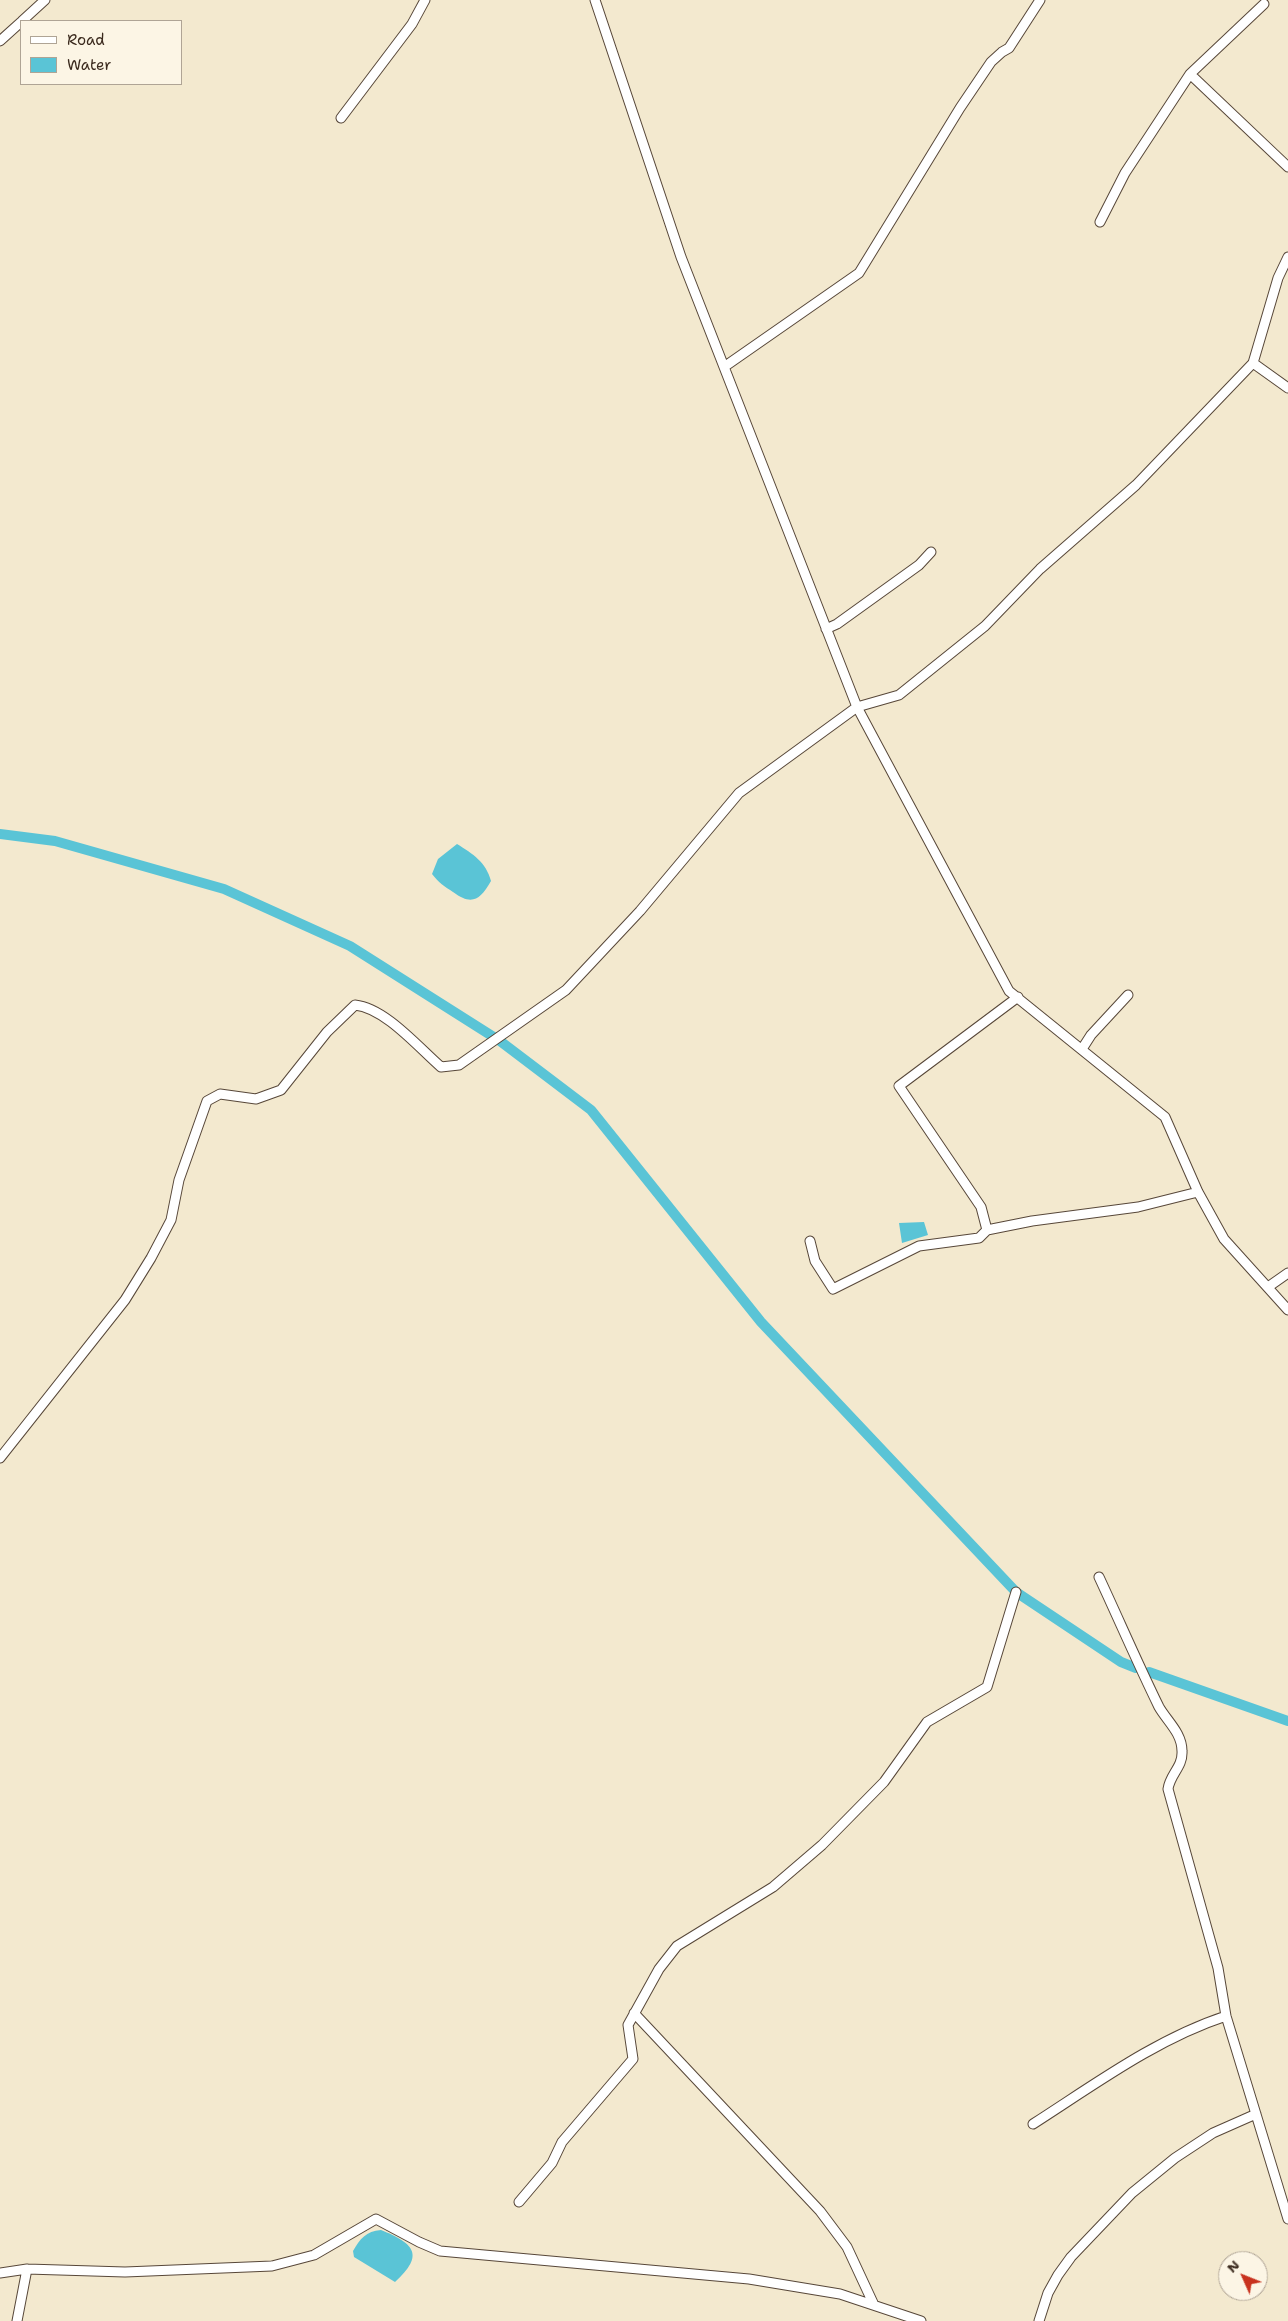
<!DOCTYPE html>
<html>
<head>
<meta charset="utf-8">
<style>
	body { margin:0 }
	#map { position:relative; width:1288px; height:2321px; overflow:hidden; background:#f3e9cf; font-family:"Shantell Sans",sans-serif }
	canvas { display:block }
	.legend { position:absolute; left:20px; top:20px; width:162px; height:65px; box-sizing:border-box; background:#fcf5e5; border:1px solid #afa495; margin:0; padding:6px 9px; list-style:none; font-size:15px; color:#3b2a1e }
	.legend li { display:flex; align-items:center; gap:10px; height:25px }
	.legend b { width:25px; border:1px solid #afa495 }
	.north { position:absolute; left:1218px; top:2251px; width:50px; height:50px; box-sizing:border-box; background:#fcf5e5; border:1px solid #afa495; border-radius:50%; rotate:314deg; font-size:14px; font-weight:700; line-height:20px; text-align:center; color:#3b2a1e }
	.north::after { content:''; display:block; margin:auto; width:18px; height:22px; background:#c8321e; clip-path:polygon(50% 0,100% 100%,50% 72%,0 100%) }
</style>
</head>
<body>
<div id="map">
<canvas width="1288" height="2321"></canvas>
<ul class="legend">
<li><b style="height:6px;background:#fff"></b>Road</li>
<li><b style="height:14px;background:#5ac4d6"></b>Water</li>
</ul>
<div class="north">N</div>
</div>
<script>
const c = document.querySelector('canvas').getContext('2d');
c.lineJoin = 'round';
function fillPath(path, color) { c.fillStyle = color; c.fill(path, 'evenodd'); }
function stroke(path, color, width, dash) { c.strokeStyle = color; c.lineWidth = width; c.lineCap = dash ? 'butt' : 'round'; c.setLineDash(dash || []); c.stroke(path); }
fillPath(new Path2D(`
	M457 844C473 854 486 862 491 881 480 900 472 906 453 892 445 887 438 882 432 874L438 859Z
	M924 1222 928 1235 902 1243 899 1223Z
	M381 2230C413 2243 426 2254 395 2282L354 2257 353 2251C360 2239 366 2231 381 2230Z`), '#5ac4d6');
stroke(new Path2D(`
	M0 834 55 841 224 889 350 946 500 1041 591 1110 761 1322 1016 1592 1121 1662 1136 1668
	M1149 1672 1288 1721`), '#5ac4d6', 10);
const minor = new Path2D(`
	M595 0 681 257 857 707 1009 991 1165 1117 1198 1192 1224 1239 1288 1310
	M22 21 45 0
	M0 41 21 22
	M1190 74 1288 167
	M341 118 412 24 425 0
	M1100 222 1125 173 1190 74 1264 4
	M1253 363 1288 388
	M724 367 859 273 960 108 991 62 1002 52 1009 48 1040 0
	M826 629 837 624 919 565 931 552
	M1082 1049 1091 1035 1128 995
	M987 1230 981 1207 899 1086 1018 997
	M810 1241 815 1261 833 1289 919 1246 979 1238 987 1230 1032 1221 1138 1207 1198 1192
	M1268 1287 1288 1273
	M0 1458 125 1300 151 1258 171 1220 179 1180 207 1101 220 1094 256 1099 281 1090 327 1032 355 1005C385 1008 418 1047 441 1067L459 1065 566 990 640 911 739 793 857 707 899 695 985 626 1040 569 1136 485 1253 363 1278 278 1288 257
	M1099 1577C1119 1620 1138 1664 1159 1707 1167 1721 1182 1733 1182 1751 1183 1767 1170 1774 1168 1789L1218 1968 1226 2016 1288 2219
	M634 2013 820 2211 847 2247 874 2305
	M1033 2124C1094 2085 1156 2039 1226 2016
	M519 2202 552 2163 562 2142 633 2059 628 2025 659 1969 677 1946 773 1887 822 1845 884 1782 927 1722 987 1687 1016 1592
	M0 2273 27 2269 125 2272 272 2266 314 2255 376 2219 419 2242 440 2251 749 2279 840 2294 921 2321
	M17 2321 27 2269
	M1039 2321 1048 2293 1058 2275 1071 2257 1132 2193 1175 2158 1213 2133 1256 2114`);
stroke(minor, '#574739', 11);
stroke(minor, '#fff', 9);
</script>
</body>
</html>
